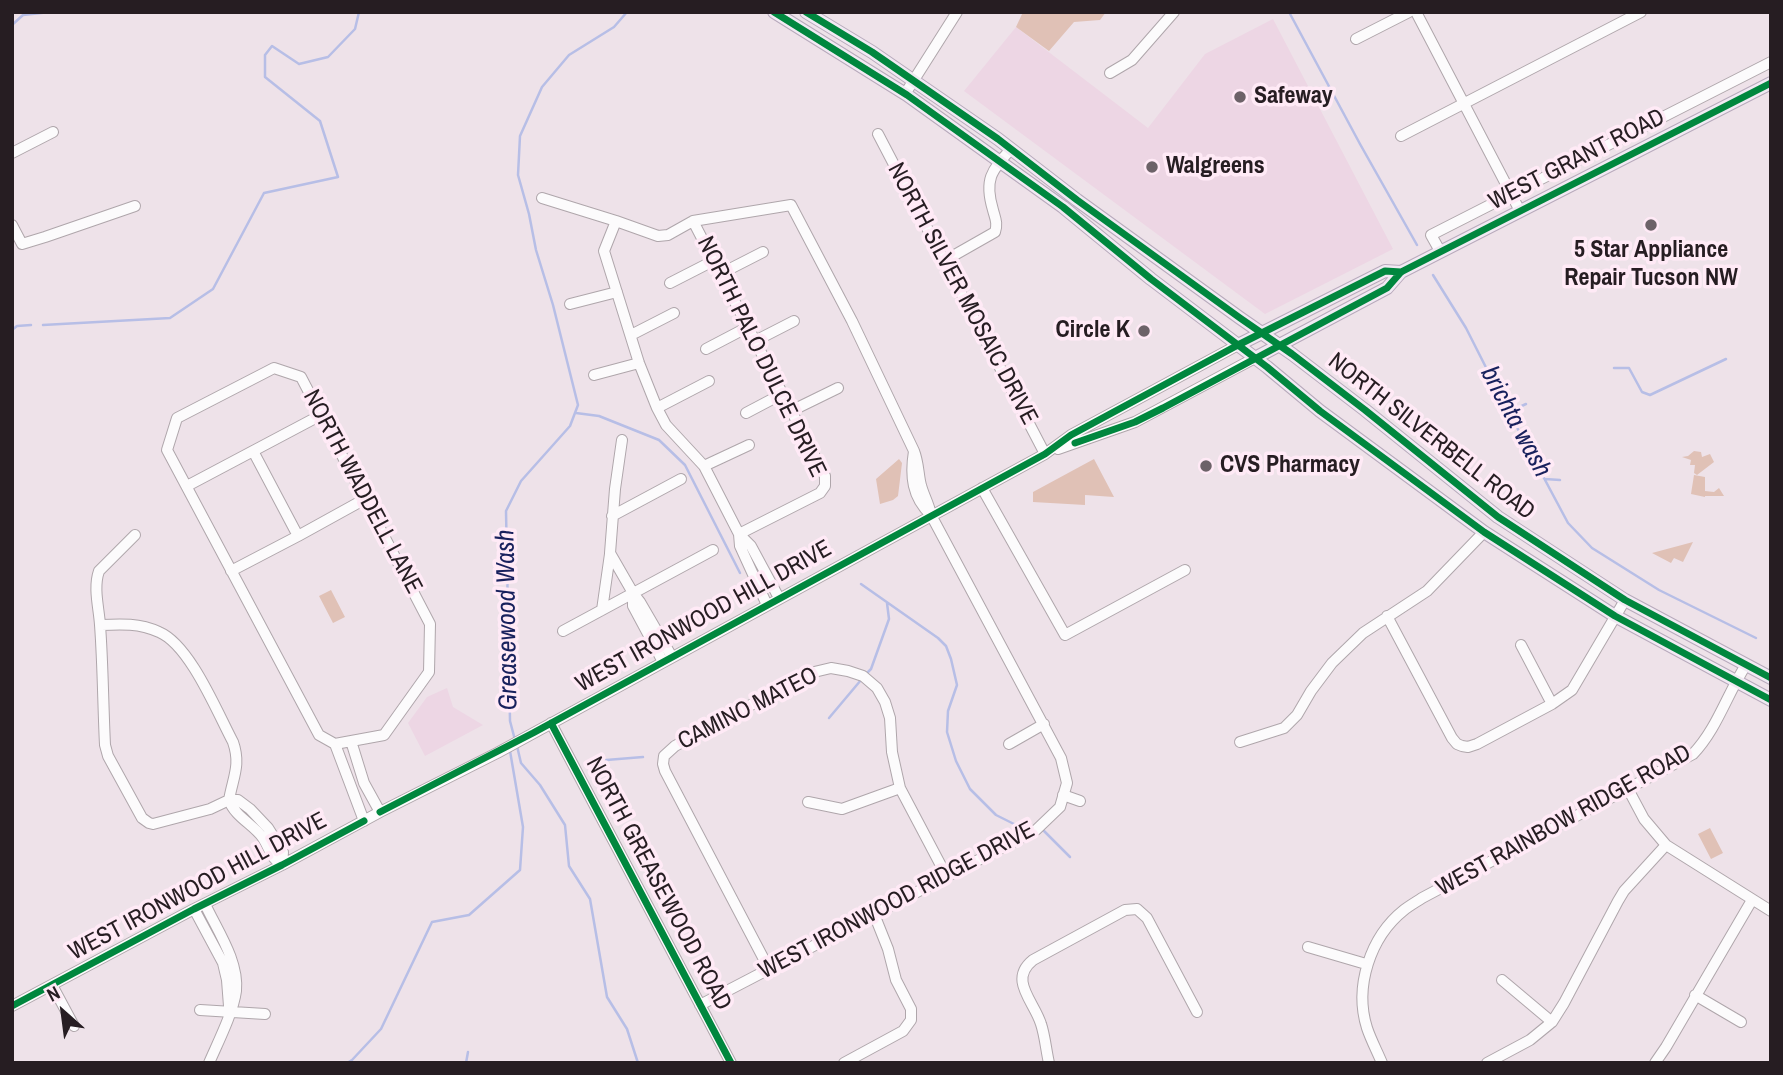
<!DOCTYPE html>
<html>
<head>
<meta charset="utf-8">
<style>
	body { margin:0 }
	#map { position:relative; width:1783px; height:1075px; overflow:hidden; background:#eee2e9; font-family:"Archivo Narrow",sans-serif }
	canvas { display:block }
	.frame { position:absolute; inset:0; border:14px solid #261d22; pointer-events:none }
	.north { position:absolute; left:28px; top:977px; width:70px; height:70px; -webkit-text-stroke:5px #ffeaf6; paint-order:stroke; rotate:332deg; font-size:19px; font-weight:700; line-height:28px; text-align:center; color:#261d22 }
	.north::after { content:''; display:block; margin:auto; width:24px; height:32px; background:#261d22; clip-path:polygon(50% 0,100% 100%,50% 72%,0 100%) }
</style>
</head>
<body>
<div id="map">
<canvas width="1783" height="1075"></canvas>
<div class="frame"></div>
<div class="north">N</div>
</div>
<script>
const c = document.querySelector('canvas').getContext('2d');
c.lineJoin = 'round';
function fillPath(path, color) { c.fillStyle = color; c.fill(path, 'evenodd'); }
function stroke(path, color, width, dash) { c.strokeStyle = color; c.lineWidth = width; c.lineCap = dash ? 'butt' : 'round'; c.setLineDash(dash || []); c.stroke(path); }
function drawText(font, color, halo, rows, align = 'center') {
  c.font = font + ' "Archivo Narrow",sans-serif'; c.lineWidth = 7; c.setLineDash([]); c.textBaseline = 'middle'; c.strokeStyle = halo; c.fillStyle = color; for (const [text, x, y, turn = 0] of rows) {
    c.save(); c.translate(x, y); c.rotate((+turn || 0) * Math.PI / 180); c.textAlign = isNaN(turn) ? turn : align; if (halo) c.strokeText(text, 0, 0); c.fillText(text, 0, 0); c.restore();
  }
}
fillPath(new Path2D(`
	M1273 19 1393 249 1265 314 964 91 1016 27 1148 128 1205 54Z
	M447 688 453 707 483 725 425 756 408 723 427 697Z`), '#edd6e4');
fillPath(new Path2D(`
	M1023 12H1106L1100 20 1074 22 1049 51 1016 27Z
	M1694 451 1701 452 1702 457 1710 454 1714 462 1697 475 1694 473 1695 465H1690L1691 460 1682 457 1688 456Z
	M899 459 902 463 898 496 893 500 880 504 876 479Z
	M1094 459 1114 497 1085 495V505L1033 502V492Z
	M1694 475 1705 477V491L1714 492 1719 488 1724 496H1705V497L1691 494Z
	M1693 542 1683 562 1674 558 1671 563 1652 553Z
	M331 590 345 617 333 623 319 596Z
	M1710 828 1723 853 1711 859 1698 834Z`), '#e0c1b6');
stroke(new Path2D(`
	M1289 12 1360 144 1417 245
	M12 25 23 15 50 12
	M1433 275 1466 328 1505 405 1568 523 1592 548 1659 590 1756 638
	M43 325 170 318 213 289 264 193 338 177 320 121 265 77V55L272 46 299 64 328 57 355 29 359 12
	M12 330 17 326 31 325
	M1614 368H1629L1642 392 1650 395 1726 359
	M1507 406 1513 410 1526 404
	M576 413 599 416 659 440 685 465 740 573
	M1545 479 1560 480
	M861 584 938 638 946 646 951 659 957 685 948 711 947 732 956 761 970 789 996 815 1016 825 1033 828
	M865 675 871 669 889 619 887 603
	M829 718 861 680
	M515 740 510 721 506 511 521 481 570 426 578 405 553 305 536 250 529 214 518 175 520 136 542 87 569 55 614 27 627 12
	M517 746 521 763 540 785 565 825 569 866 590 899 607 997 627 1029 638 1063
	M594 761 643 757
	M1043 830 1070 857
	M347 1063 352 1060 381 1029 432 922 469 915 520 870 523 827 510 751
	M466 1063 468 1052`), '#b7bee6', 2.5);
const minor = new Path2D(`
	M1416 12 1520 211
	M1356 39 1409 12
	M1110 73 1132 60 1174 12
	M905 94 957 12
	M878 134 1045 454
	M1401 136 1641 12
	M12 153 53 132
	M542 198 616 221 658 236 668 235 693 221 791 205 852 321 914 451C918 461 918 470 920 481 922 493 929 503 931 515
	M616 221 604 251 639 363 657 408 666 425 704 466 739 534 820 493 825 486V476L693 221
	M12 225 22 244 45 237 135 206
	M1440 251 1431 235 1771 62
	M944 261 995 232C998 223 995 218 993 210 984 180 991 171 1011 149
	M720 274 763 252
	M670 283 713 261
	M570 304 617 292
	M631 335 674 313
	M755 341 794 321
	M706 349 748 327
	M274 368 301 377 430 624 429 672 384 735 335 744 319 735 167 450 177 418Z
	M594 375 639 363
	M657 408 709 381
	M791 411 838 388
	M746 413 782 394
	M622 440 615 489 610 553 633 593
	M1058 449 1135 422 1255 358
	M704 466 749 445
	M187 486 321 415
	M982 488 1065 635 1185 570
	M612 516 681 479
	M298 536 365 499
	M231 571 298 536 253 451
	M767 605 740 546 739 534 751 546 779 598
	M602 610 610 554
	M1387 616 1452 738 1457 744 1462 746
	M100 625C121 624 139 623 159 632 190 645 217 712 233 742 241 765 233 777 229 800L210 809 153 824 149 823 142 818 108 756 105 745C103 705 103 665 100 625 99 608 93 588 99 571L135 535
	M563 631 713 550
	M1521 645 1552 704
	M663 662 633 606V593L640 602 672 657
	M551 723 731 1063
	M351 741 364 783 380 812
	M1240 742 1284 728 1297 715 1311 691 1332 663 1363 633 1427 591 1484 532
	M335 744 364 821
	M1009 744 1044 724
	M1462 746 1468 747 1477 744 1552 704 1572 690 1625 600
	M664 756 675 746 810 673 831 668 848 671 863 676 877 688 885 702 890 718 892 752 900 788 947 877
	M664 756 663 764 665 771 769 969
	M1628 789 1644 819 1666 845 1771 911
	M1063 795 1080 801
	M229 800H238L250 809 268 828 283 852 282 865C271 859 270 849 263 838 253 824 235 817 229 800Z
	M808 802 842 809 900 788
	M205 904C217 930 239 961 236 991 233 1013 218 1042 209 1063
	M194 909 223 963 227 980 229 1006
	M1137 909 1147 918 1197 1012
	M1308 947 1366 964
	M1502 980 1552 1022
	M52 985 74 1026
	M1695 995 1741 1022
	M700 1005 1036 830 1060 807 1067 783 1061 758 931 515C912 497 910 476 914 451
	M12 1006 194 909 282 865 380 812 497 753 1045 454 1071 435 1238 345
	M200 1010 265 1014
	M844 1063 903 1031 911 1020V1009L896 980 888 949 874 914
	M1049 1063C1046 1050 1045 1036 1041 1024 1034 1001 1008 980 1033 960L1125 910 1137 909
	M1382 1063C1377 1051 1371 1040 1367 1028 1354 987 1370 937 1404 910 1409 906 1416 902 1422 898L1693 754C1717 729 1727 694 1746 665
	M1487 1063 1530 1040 1552 1022 1564 1003 1618 901 1624 891 1666 845
	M1655 1063 1666 1047 1752 900`);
const major = new Path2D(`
	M774 12 907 95 1063 207 1151 279 1267 367 1320 411 1484 532 1615 616 1771 700
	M806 12 872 52 998 139 1077 200 1240 318 1292 354 1365 410 1498 517 1625 600 1771 678
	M1238 345 1385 271 1401 272
	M1255 358 1387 288 1401 272 1771 83`);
stroke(minor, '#afa6ab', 12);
stroke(major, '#b8aabc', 14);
stroke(minor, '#fcfbfc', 10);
stroke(major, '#f1eaf3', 12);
stroke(new Path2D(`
	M774 12 907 95 1063 207 1151 279 1267 367 1320 411 1484 532 1615 616 1771 700
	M806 12 872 52 998 139 1077 200 1240 318 1292 354 1365 410 1498 517 1625 600 1771 678
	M1075 443 1135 422 1163 408 1387 288 1401 272 1771 83
	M551 723 731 1063
	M380 812 533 733 1045 454 1071 435 1238 345 1385 271 1401 272
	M12 1006 194 909 282 865 364 821`), '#00873e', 7);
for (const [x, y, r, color] of [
	[1240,97,7,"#6c6268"],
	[1152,167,7,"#6c6268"],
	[1651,225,7,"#6c6268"],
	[1144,331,7,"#6c6268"],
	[1206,466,7,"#6c6268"]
]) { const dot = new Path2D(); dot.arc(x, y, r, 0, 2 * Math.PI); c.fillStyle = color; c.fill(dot); stroke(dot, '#ffeaf6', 2.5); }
drawText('bold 24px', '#261d22', '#ffeaf6', [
	["Safeway",1254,97],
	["Walgreens",1166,167],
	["5 Star Appliance",1651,251,"center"],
	["Repair Tucson NW",1651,279,"center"],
	["Circle K",1130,331,"right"],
	["CVS Pharmacy",1220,466]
], 'left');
drawText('24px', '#261d22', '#ffeaf6', [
	["WEST GRANT ROAD",1577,160,-27],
	["NORTH SILVER MOSAIC DRIVE",962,294,62],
	["NORTH PALO DULCE DRIVE",761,357,64],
	["NORTH SILVERBELL ROAD",1431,437,38],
	["NORTH WADDELL LANE",362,492,62],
	["WEST IRONWOOD HILL DRIVE",704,617,-29],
	["CAMINO MATEO",748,709,-27],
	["WEST RAINBOW RIDGE ROAD",1564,821,-29],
	["NORTH GREASEWOOD ROAD",658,884,62],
	["WEST IRONWOOD HILL DRIVE",198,887,-28],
	["WEST IRONWOOD RIDGE DRIVE",897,901,-28]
]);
drawText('italic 26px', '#18215d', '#ffeaf6', [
	["brichta wash",1515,422,62],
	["Greasewood Wash",508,620,-91]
]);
</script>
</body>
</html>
